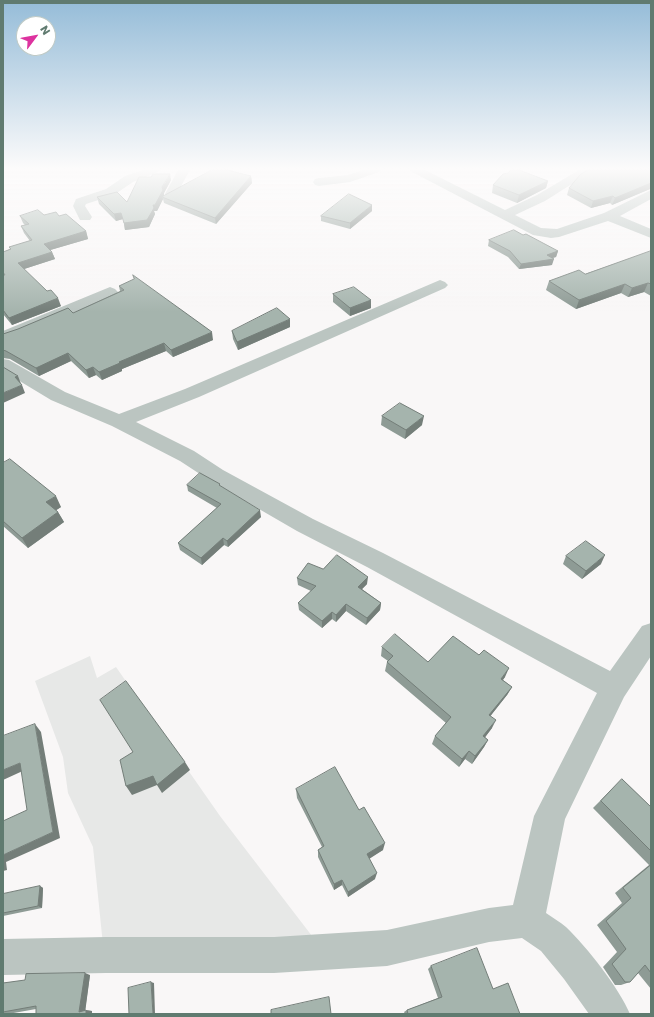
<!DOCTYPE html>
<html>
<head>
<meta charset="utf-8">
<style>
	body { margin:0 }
	#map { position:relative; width:654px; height:1017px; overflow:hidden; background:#f9f7f7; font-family:Poppins,sans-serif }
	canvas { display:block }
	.frame { position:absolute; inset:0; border:4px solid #607b70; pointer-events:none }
	.north { position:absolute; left:16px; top:16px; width:40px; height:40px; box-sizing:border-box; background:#fff; border:1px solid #bfcac6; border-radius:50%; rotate:58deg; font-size:11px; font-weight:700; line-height:16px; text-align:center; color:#607b70 }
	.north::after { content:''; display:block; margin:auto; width:14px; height:18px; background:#dd339f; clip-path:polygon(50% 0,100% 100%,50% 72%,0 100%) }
</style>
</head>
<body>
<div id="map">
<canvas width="654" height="1017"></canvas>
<div class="frame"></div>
<div class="north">N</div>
</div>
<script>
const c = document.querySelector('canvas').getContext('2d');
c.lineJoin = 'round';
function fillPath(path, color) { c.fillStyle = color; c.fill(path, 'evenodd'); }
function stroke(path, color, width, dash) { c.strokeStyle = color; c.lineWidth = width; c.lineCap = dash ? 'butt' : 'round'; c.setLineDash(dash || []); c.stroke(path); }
fillPath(new Path2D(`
	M90 656 97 678 116 667 220 816 312 936 103 945 93 847 68 793 63 757 35 681Z`), '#e7e8e7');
fillPath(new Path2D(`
	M143 170H160L158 172 133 182 114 195 86 204 85 206 92 217 90 220H80L73 206 76 199 106 189 125 176Z
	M178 170H190L175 197H167L165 194Z
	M363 170H381L379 172 350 182 319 186 315 185 313 182 315 179 319 178 348 175Z
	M410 170H425L505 210 537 195 579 170H593L591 172 545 201 515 215 541 228 557 229 604 213 651 190V199L620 216 651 229V238L608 221 559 237 551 238 533 235 412 172Z
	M440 280 445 282 448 285 445 288 199 397 136 422 194 451 223 470 313 519 383 553 610 671 642 626 651 623V656L624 697 565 819 546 913C552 917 560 922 566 927 587 947 619 988 630 1014H589L564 979 541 951 522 938 489 942 387 966 274 973H106L3 975V939L106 937H274L387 930 489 908 513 905 534 816 597 693 367 567 297 531 209 480 180 461 112 426 51 400 3 371V359L9 360 65 392 119 414 185 389Z
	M110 287 115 289 118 292 115 295 3 342V331Z`), '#bbc5c1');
fillPath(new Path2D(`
	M651 170V189H650L612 205 610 203 591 208 567 195 569 188Z
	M508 173 548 181 546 188 517 203 492 193 493 185Z
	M251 176 252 183 216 224 164 203 163 199 157 211H154L155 214 149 227 125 230 123 219 116 221 99 204 97 197 127 202 171 180 164 193V196Z
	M372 211 350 229 321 221V216Z
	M44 215 59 216 86 231 88 239 50 250 52 252 55 259 24 269 61 306 12 325 3 314V252L10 249 9 247 30 241 24 233 21 226 25 225 23 223 20 216Z
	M489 240 558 251 556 257 552 258V265L519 269 508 257 488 246Z
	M651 251V296L644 292 628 297 621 293 576 309 546 290 549 281 585 274Z
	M119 286 213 340 173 357 166 351 122 369V371L102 380 96 375 89 378 71 361 39 376 10 359 3 358V334L73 313 120 291Z
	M333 294 371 300V308L350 316 333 302Z
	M290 327 238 350 233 339 232 331Z
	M382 416 422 425 405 439 381 425Z
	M3 463 61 507 56 510 58 512 64 522 28 548 3 526Z
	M187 485 220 486 261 517 228 547 224 545 202 565 180 550 178 543 217 508 188 491Z
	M566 556 601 564 582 579 563 564Z
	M323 569 367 584 362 589 381 603 380 610 366 625 346 611 336 622 332 619 322 628 299 610 298 603 311 591 298 585 297 578Z
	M382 647 428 662 505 677 503 680 512 687 507 695 490 716 492 728 485 737 488 740 484 747 472 764 465 759 459 767 432 744 435 736 446 723 385 671 387 662 388 661 381 656Z
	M622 779 651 807V989L638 973 630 982 621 985H615L603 967 617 952 597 925 622 903 615 893 649 865 593 808Z
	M296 789 359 810 383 850 369 858 375 879 348 897 342 885 334 890 318 857V850L322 847 297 798Z
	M40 886 43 888 42 908 3 916V894Z
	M431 966 493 989 520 1014H405L404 1012 407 1010 438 998 428 969Z
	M90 975 85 1010 92 1011 36 1009 8 1014H3V983Z`), '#8e9b95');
fillPath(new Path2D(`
	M170 174 171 180 164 193V196L162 197 163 199 157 211H154L155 214 149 227 125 230 124 223 153 205Z
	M251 176 252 183 216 224 215 218Z
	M548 181 546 188 517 203 519 195Z
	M651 183 650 189 612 205 615 198Z
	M613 196 610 203 591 208 593 201Z
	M372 205V211L350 229V223Z
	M121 213 123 219 116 221 114 214Z
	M86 231 88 239 47 251 44 244Z
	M558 251 556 257 546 260 554 259 552 265 519 269 521 264Z
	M52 252 55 259 21 270 18 263Z
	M648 283 644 292 628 297 632 288Z
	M625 284 621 293 576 309 579 300Z
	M58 298 61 306 12 325 9 318Z
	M371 300V308L350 316V308Z
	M290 319V327L238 350 237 342Z
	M212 332 213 340 173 357 171 350Z
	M164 343 166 351 122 369V371L102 380 99 372 119 362Z
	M68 353 71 361 39 376 36 368Z
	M93 367 96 375 89 378 86 370Z
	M18 376 21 384 19 385 15 377Z
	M22 385 25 393 3 403V393Z
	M424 416 422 425 405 439 406 430Z
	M56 496 61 507 52 513 46 502Z
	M260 510 261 517 228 547 227 541Z
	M58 512 64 522 28 548 22 538Z
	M223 538 224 545 202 565 201 558Z
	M605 555 601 564 582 579 586 571Z
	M368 577 367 584 357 594 358 587Z
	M381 603 380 610 366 625 367 618Z
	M346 604V611L336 622V615Z
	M332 612V619L322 628V621Z
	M509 668 505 677 497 687 501 679Z
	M512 687 507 695 485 723 489 715Z
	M496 720 492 728 480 744 483 736Z
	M35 724 41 732 60 838 6 862 7 870 3 871V855L53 832Z
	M488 740 484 747 472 764 475 756Z
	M469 751 465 759 459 767 462 759Z
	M185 762 190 770 162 793 157 785 132 795 126 786Z
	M20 763 27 769 3 780V770Z
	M385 843 383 850 366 861 367 854Z
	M377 873 375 879 348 897V892Z
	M342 880V885L334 890V884Z
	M40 886 43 888 42 908 38 906Z
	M85 973 90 975 85 1013 79 1012Z
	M151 982 154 983 155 1014H153Z
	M86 1010 92 1011V1014H86Z`), '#747e79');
const building = new Path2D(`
	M212 170H227L251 176 215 218 162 197Z
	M511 170H519L548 181 519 195 493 185 503 174 508 173Z
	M588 170H651V183L615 198 613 196 593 201 569 188 580 175Z
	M153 174H170L162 187 163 190 155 205H153L154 208 147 220 124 223 121 213 114 214 97 197 117 192 127 202 139 177H151Z
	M349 194 372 205 350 223 321 216Z
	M38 210 44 215 56 212 59 216 66 214 86 231 44 244 52 252 18 263 47 291 51 290 58 298 9 318 3 310V275H5L3 272V252L11 249 9 247 32 240 21 226 29 224 20 216Z
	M514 230 523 235 526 234 558 251 547 255 554 259 521 264 510 251 489 240Z
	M651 251V284L648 283 632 288 625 284 579 300 549 281 579 270 585 274Z
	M133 275 212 332 171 350 164 343 119 362 120 363 99 372 93 367 86 370 68 353 36 368 6 351 3 350V334L18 329 68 308 73 313 124 290 119 286 134 279Z
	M354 287 371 300 350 308 333 294Z
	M277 308 290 319 237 342 232 331Z
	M3 367 18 376 15 377 22 385 3 393Z
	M400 403 424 416 406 430 382 416Z
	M10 459 56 496 46 502 58 512 22 538 3 521V463Z
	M200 473 220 484 219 485 260 510 227 541 223 538 201 558 178 543 221 504 187 485Z
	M586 541 605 555 586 571 566 556Z
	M337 555 368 577 358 587 381 603 367 618 346 604 336 615 332 612 322 621 298 603 316 586 297 578 308 563 323 569Z
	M395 634 428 662 453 636 479 655 484 650 509 668 501 679 512 687 489 715 496 720 483 736 488 740 475 756 469 751 462 759 435 736 451 717 387 662 393 656 382 647Z
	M126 681 185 762 157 785 153 776 126 786 120 760 133 752 100 700Z
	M35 724 53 832 3 855V821L27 810 20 763 3 770V736Z
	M335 767 359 810 364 807 385 843 367 854 377 873 348 892 342 880 334 884 318 850 324 846 296 789Z
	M622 779 651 807V851L601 801Z
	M651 865V973L645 965 630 982H625L612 964 626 949 606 921 631 898 623 888Z
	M40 886 38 906 3 913V894Z
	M477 948 493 989 508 983 520 1014H408L407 1010 442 997 431 966Z
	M85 973 79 1012 86 1010V1014H36V1006L3 1012V983L25 980 26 974Z
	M151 982 153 1014H129L128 988Z
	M329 997 331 1014H271V1010Z`);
fillPath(building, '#a5b4ad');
stroke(building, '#747e79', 1);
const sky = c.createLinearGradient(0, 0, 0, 312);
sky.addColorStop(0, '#95bcd8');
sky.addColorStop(0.54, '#fcfbfb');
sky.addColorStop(1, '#fcfbfb00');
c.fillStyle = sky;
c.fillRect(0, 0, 654, 312);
</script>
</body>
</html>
